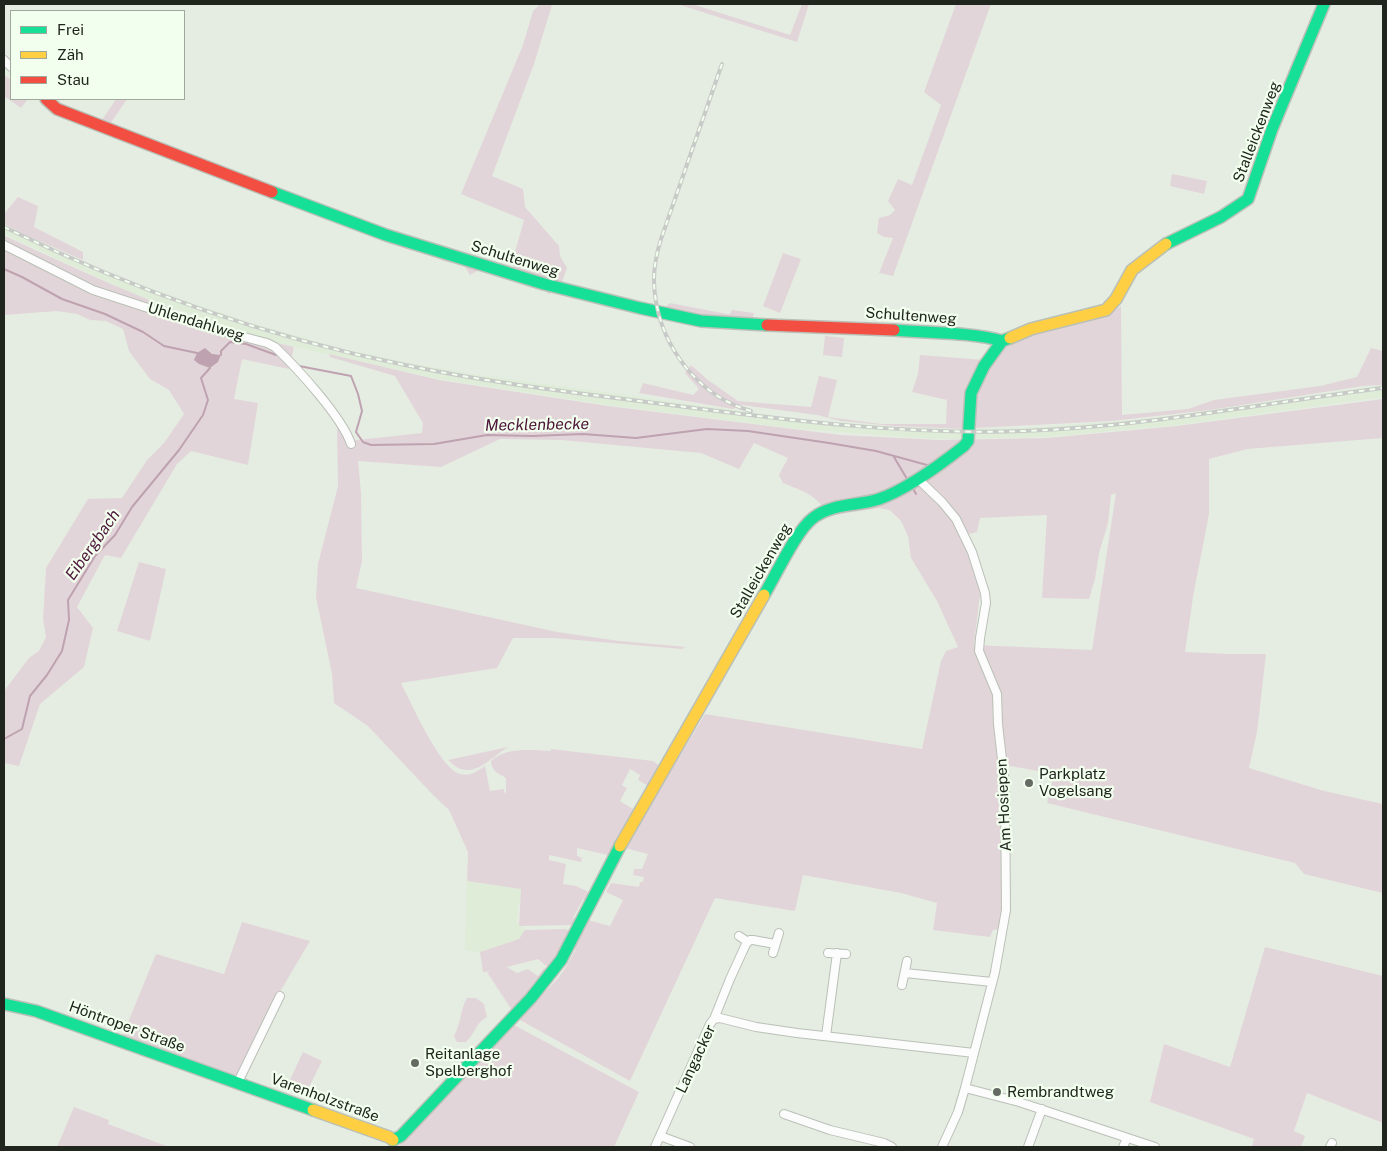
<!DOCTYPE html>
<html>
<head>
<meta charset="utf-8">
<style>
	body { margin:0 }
	#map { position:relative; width:1387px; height:1151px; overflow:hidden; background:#e5ede2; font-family:"Public Sans",sans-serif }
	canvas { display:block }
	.frame { position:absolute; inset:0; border:5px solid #20251d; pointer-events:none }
	.legend { position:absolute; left:10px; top:10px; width:175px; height:90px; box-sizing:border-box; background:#f3ffee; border:1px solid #9fa89a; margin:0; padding:6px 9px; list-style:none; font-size:15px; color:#20251d }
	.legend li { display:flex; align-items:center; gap:10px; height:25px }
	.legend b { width:25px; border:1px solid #9fa89a }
</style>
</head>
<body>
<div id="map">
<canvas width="1387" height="1151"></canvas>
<div class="frame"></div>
<ul class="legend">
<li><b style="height:6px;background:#16e098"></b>Frei</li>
<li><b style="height:6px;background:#ffcf43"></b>Zäh</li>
<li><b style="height:6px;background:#f24e42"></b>Stau</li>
</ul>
</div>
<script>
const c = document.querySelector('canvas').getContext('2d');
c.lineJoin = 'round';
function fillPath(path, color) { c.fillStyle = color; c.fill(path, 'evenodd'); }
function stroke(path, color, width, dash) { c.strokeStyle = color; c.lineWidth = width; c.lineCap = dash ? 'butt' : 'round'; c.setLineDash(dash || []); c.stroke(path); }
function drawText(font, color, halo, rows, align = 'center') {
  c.font = font + ' "Public Sans",sans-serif'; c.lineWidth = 4.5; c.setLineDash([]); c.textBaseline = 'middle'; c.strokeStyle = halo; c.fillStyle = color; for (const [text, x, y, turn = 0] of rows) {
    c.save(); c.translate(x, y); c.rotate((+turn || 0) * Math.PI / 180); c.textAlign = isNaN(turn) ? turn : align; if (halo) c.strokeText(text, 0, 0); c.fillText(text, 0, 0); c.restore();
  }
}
fillPath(new Path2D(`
	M4 224 82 262 141 285 245 321 343 349 415 364 478 375 800 419 897 427 967 429 1044 427 1147 419 1383 385V397L1177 425 1047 437 937 439 798 429 608 405 439 379 269 341 129 292 4 234Z
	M467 881 521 889 520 904H518L517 921 525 930 519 939 480 952 465 950Z`), '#deecd8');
fillPath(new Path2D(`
	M540 4H553L552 5 534 64 492 176 523 189 525 207 559 246 560 256 567 268 560 288 549 294 535 285 479 270 470 275 464 265 443 261 435 251 511 273 515 260 513 259 524 220 461 194 523 45 533 11Z
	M677 4H692L790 35 802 4H809L797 42Z
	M956 4H991L893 276 879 273 893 238 884 237 877 233 879 218 890 215 895 210 888 201 898 179 912 185 941 105 924 92Z
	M4 75 11 80V99H28L21 108 4 96Z
	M116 99H127L108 127 98 126Z
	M1172 174 1207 181 1204 194 1170 186Z
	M18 197 38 206 34 227 83 252V260L25 235 4 224V214Z
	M5 236C99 279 193 324 294 347L289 369 242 359 234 399 258 403 248 465 191 451 177 464 121 558 105 555 77 607 93 628 84 667 40 704 19 766 4 763V691L29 658 39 651 46 637 43 619 46 568 88 499 122 498 147 460 164 443 184 414 169 390 150 379 129 351 123 329 106 321 90 320 77 314 57 311 4 315V238Z
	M783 253 801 259 780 313 763 306Z
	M670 303 727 314H730L732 310 754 313 752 321 659 312Z
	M1121 306 1122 415 1188 409 1214 400 1320 386 1357 377 1371 348 1383 351V385L1363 386 1210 410 1112 421 975 428 974 421 977 384 1004 344 1044 328 1110 314Z
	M825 336 844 338 842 357 823 355Z
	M329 354 439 380 608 406 841 435 939 440 1047 438 1177 426 1383 399V438L1247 449 1209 459V514L1193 597 1185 652 1229 654H1266L1257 732 1249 768 1220 766 1249 768 1324 791 1383 804V893L1304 874 1295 863 1047 803 1054 774 1005 765 999 737C1002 800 1009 866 1000 929L993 930 990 937 933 930 937 903 901 893 803 875 795 911 715 898 630 1081 520 1020C531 1000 550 990 562 973 567 966 571 957 576 949L570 950 584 921 588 920 610 926 623 900 606 892 611 883 639 887 640 882H643L644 877 633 875 634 869H642L648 854 625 848 643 816 705 714 922 749 941 661 946 651 958 647 937 601 911 558 908 536 901 521 890 510 879 508 828 516C817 494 804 492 783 483L779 475 788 458 754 443 739 469 701 453 561 440 500 439 441 467 358 461 361 493 362 561 356 588 557 632 619 641 686 647 682 649 554 638H513L497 668 401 683C412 704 439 767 460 774 469 777 478 771 485 766L490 791 504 789V793L506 792V778C498 773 492 772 491 761 506 747 531 750 551 751V749L653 761 660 766 652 788 638 780 640 775 630 769 622 785 627 788 620 801 633 809 636 804 641 806 612 856 577 848V856L582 858 581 862 549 855V860L566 864 563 884 576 886 591 893 588 901 583 899 573 918 578 921 571 925 519 926 521 889 467 881 468 852 449 810 433 795 368 726 334 703 332 674 316 597 318 564 338 486 337 423 348 441 422 433 423 423 395 376 330 357ZM918 480 942 502 969 534 977 532 980 518 1047 515 1042 598 1089 599 1095 579 1099 553 1108 523 1111 495 1116 493 1092 650 974 645 980 594 975 571 955 523 940 503Z
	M920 355 984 360 965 429 893 426 841 421 817 415 742 405 733 409 639 393 643 383 693 395 699 389 685 373 691 365 708 380 738 401 811 407 819 376 837 380 828 417 881 424H946L947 400 912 392 918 374Z
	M139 562 166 569 150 641 117 631Z
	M508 747C495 755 477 775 461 769 456 768 452 763 448 760Z
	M242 922 310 941 281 990 237 1074 233 1076 122 1037 156 954 224 974Z
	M565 929 570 931 551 970 538 959 507 967 517 973 528 969 538 976 544 968 549 972 513 1012 487 972 491 971 483 972 480 952 519 939 525 930Z
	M1265 947 1383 976V1123L1307 1093 1294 1131 1305 1136 1301 1147H1252L1254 1139 1150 1102 1164 1044 1230 1067Z
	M467 998H476L484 1004 487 1017C476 1022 475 1034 466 1042H457L454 1036C461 1023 460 1010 467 998Z
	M514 1025 639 1092 614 1147H399L402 1137Z
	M303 1052 322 1061 307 1091 289 1082Z
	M74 1107 109 1120 108 1124 169 1147H57Z`), '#e2d5d9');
fillPath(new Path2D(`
	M205 348 212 354 221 355 218 362 210 368 199 364 194 360 197 353Z`), '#bfa2b0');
stroke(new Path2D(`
	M4 269 22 277 62 299 105 314 143 332 164 346 197 353
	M221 355V351L230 342 246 344 276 355 279 353
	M291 358 299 366 351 376 358 394 362 411 356 432 363 442 371 445 434 444 487 435 532 436 583 434 636 438 707 429 748 431 829 443 876 451 927 465
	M894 457 907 479
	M912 487 916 494
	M4 739 22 729 30 696 47 675 62 651 69 620 68 600 95 556 115 535 132 507 179 450 203 415 208 400 201 378 210 368`), '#bfa2b0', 2);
const street = new Path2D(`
	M4 60 11 67
	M4 245 93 290 206 327 267 343 275 347C297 368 342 417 351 444
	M918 479 942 502 956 519 972 552 985 593 986 603 980 638 979 651 997 694 998 724 1005 786 1006 910 995 972 965 1088 958 1112 942 1147
	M739 936 748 942
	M773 953 779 933
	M828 953 846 954
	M905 973 992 982
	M902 985 907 961
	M714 1019 730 979 746 944 750 940H753L775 944
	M826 1036 837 953
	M238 1082 280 996
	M965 1088 1019 1102 1155 1147
	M784 1114 830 1130 884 1143 892 1147
	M660 1136 690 1147
	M655 1147 710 1024 714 1019 720 1018 756 1027 797 1033 974 1053
	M1028 1147 1042 1109
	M1123 1147 1127 1138
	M1330 1147 1332 1143`);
const fast = new Path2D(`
	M272 192 386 235 544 284 640 308 701 321 767 325
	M1166 244 1221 217 1248 199 1272 129 1324 4
	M894 330C927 333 972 332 1002 341
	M764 595C776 575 796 531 813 518 832 503 858 506 879 499 908 489 940 465 964 446L968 441 971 393 984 366 1002 341 1010 338
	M4 1004 36 1011 313 1110
	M393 1140 401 1136 531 998 561 960 620 846`);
const slow = new Path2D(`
	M1010 338 1031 329 1106 310 1116 299 1132 270 1166 244
	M620 846 764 595
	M313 1110 389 1137 393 1140`);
const jam = new Path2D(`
	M46 99 57 109 272 192
	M767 325 894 330`);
stroke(street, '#bac0b7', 10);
stroke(fast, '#bac0b7', 14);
stroke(slow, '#bac0b7', 14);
stroke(jam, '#bac0b7', 14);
stroke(street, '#fbfcfb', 8);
stroke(fast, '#16e098', 11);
stroke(slow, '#ffcf43', 11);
stroke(jam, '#f24e42', 11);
const rail = new Path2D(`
	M722 64 661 239C657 252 654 266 654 280 655 339 694 395 751 411
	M4 227C131 289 266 337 405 365 495 384 587 394 678 406 793 421 908 435 1024 431 1145 427 1264 403 1383 388`);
stroke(rail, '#c8cac8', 4);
stroke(rail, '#f3ffee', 2, [5.5]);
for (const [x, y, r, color] of [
	[1029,783,5,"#656b62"],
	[415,1063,5,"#656b62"],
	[997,1092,5,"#656b62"]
]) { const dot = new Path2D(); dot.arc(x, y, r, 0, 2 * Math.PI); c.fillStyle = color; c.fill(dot); stroke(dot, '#f3ffee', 2); }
drawText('15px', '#20251d', '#f3ffee', [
	["Stalleickenweg",1257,132,-69],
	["Schultenweg",515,259,17],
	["Schultenweg",911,316,4],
	["Uhlendahlweg",196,322,17],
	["Stalleickenweg",761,571,-60],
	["Am Hosiepen",1004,805,-93],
	["Höntroper Straße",127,1027,20],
	["Langacker",696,1059,-65],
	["Varenholzstraße",325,1098,20]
]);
drawText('15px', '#20251d', '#f3ffee', [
	["Parkplatz",1039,774],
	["Vogelsang",1039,791],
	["Reitanlage",425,1054],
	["Spelberghof",425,1071],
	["Rembrandtweg",1007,1092]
], 'left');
drawText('italic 16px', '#4d163a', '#f3ffee', [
	["Mecklenbecke",537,425,-1],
	["Eibergbach",93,545,-55]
]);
</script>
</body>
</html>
